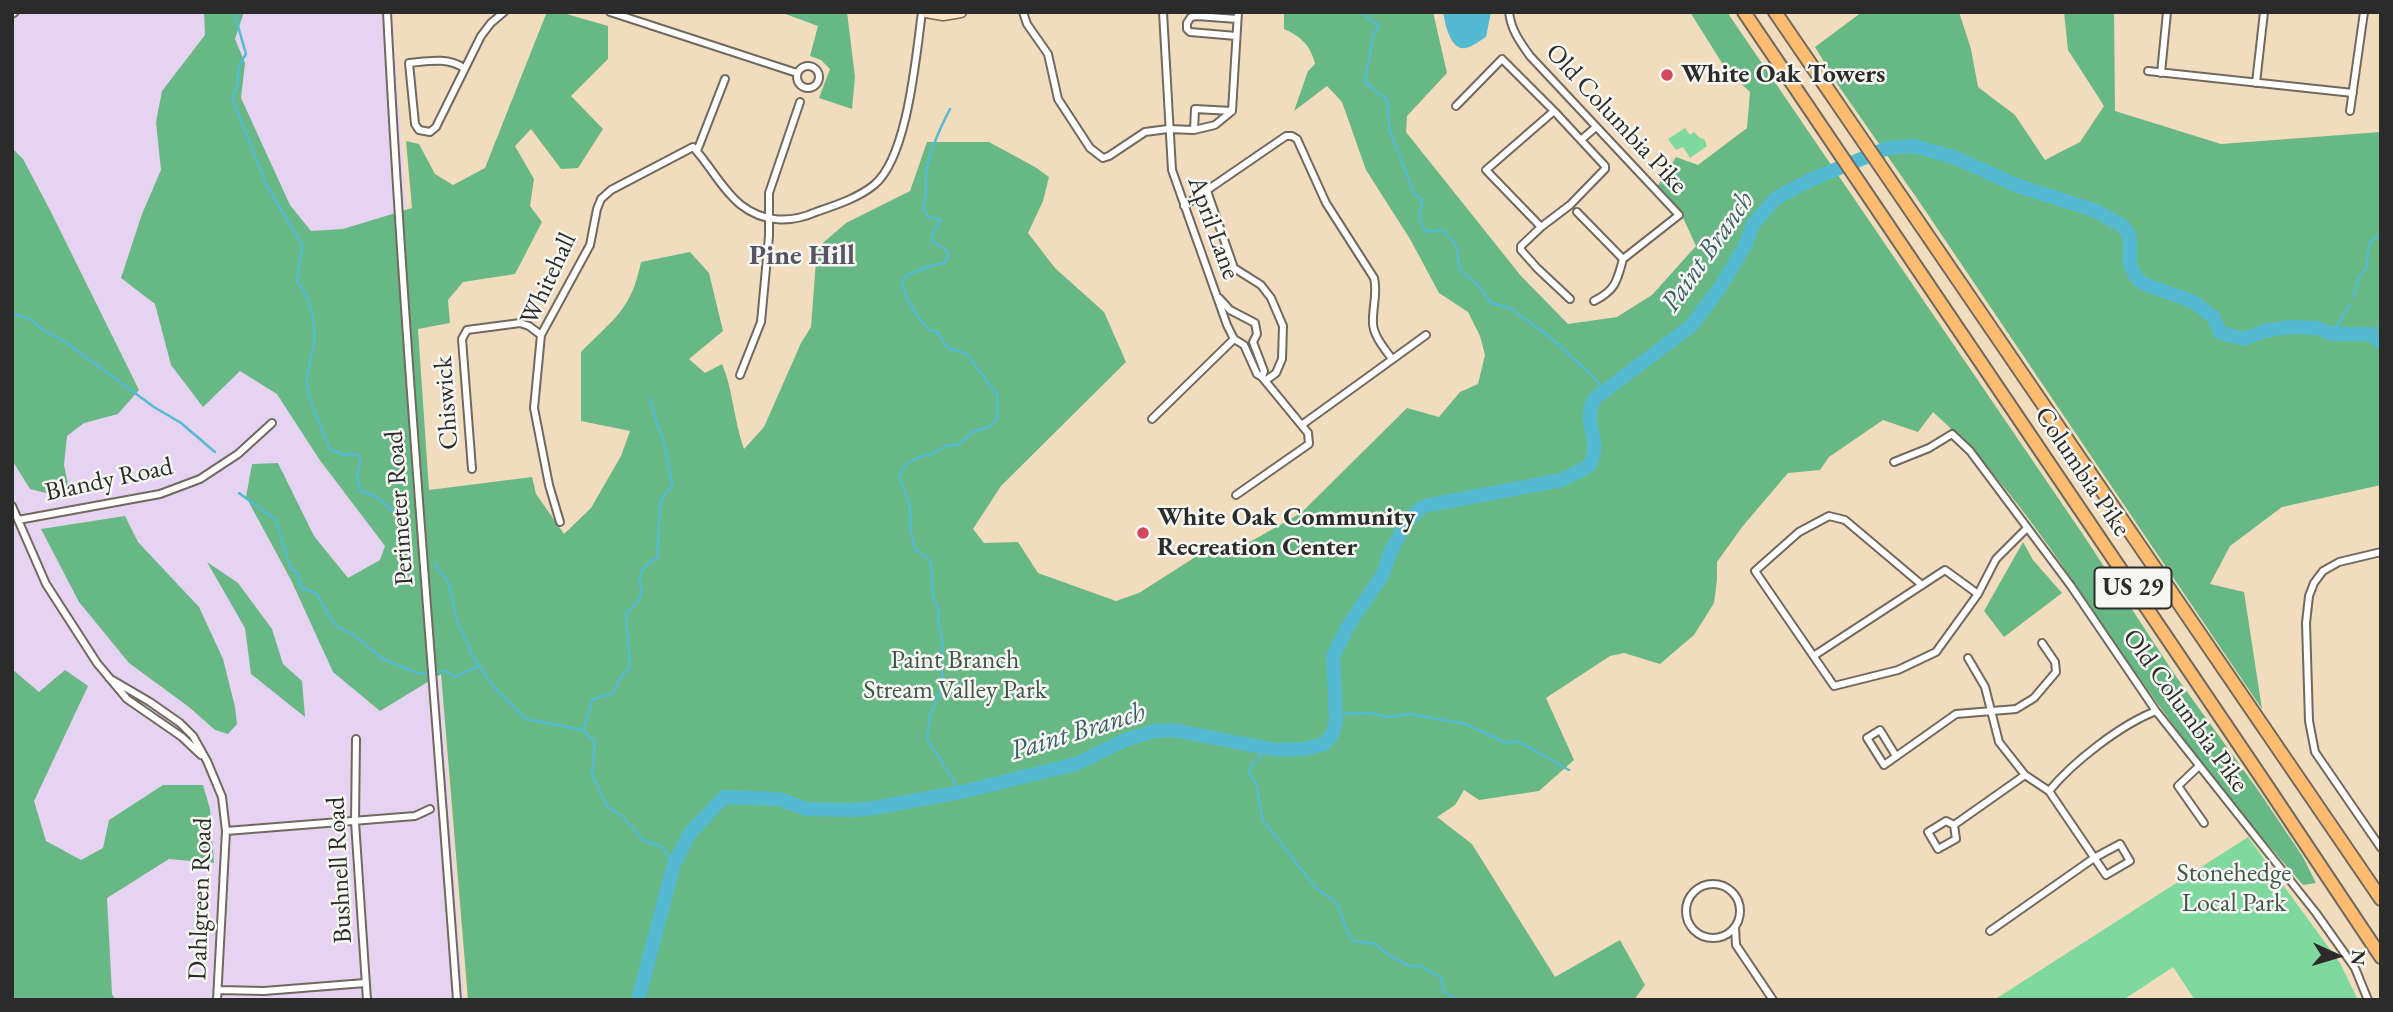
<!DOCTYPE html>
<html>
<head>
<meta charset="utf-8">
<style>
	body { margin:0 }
	#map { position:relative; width:2393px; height:1012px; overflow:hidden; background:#f1ddbe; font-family:"EB Garamond",serif }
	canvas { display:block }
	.frame { position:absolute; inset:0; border:14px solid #2b2b2b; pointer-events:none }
	.north { position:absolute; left:2302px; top:921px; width:70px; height:70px; -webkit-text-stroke:5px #f6f6f2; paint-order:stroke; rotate:94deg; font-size:19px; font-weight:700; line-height:28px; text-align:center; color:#2b2b2b }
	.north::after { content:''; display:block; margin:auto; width:24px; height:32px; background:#2b2b2b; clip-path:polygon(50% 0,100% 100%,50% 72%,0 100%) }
</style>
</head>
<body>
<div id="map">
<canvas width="2393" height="1012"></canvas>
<div class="frame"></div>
<div class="north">N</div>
</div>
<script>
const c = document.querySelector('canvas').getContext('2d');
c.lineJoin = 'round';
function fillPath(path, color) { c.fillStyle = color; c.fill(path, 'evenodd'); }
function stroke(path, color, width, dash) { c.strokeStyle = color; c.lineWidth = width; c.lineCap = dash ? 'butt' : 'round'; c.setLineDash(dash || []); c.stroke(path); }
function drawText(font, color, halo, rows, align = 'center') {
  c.font = font + ' "EB Garamond",serif'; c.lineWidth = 5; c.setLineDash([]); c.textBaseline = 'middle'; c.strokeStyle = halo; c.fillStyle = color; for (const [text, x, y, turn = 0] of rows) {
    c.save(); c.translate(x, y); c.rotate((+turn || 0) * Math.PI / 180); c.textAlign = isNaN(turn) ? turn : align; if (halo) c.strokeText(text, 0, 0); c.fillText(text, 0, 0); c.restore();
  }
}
fillPath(new Path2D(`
	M12 12H392L464 1000H12Z`), '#e5d3f1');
fillPath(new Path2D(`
	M1685 128 1690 135 1694 132 1700 138 1704 139 1707 146 1690 158 1683 147 1676 150 1668 139Z
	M2248 837 2340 963 2358 1000H2195L2173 967 2123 1000H1994Z`), '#7fd89d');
fillPath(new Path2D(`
	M204 12H244L235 39 245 63 241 98 290 205 311 231 343 229 412 208 406 141 419 144 435 174 453 185 485 168 546 14 563 13 608 26V59L571 96 603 129 578 168 561 169 531 129 515 146 534 179 530 206 542 222 515 274 463 282 448 300 450 323 418 329 429 490 532 477 536 494 564 534 591 508 621 456 630 431 581 421V352C613 319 631 311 641 262L690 252 709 273 723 331 689 359 705 373 722 364C733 389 734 422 744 449L764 427 801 343 811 327 817 248 846 223 910 191 927 142H989L1035 167 1049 177 1043 201 1028 233 1055 268 1104 312 1126 362 1001 486 973 529 984 543 1018 542 1038 573 1116 601 1139 593 1211 547 1248 543 1301 513 1407 408 1439 417 1460 392 1478 384 1485 355 1480 336 1468 312 1439 293 1410 239 1366 170 1342 102 1327 86 1294 111 1308 71 1315 64C1311 46 1301 36 1284 29V12H1433L1447 73 1407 116 1406 132 1521 276 1568 324 1617 317 1652 295 1696 246 1678 207 1657 187 1676 157 1698 165 1747 128 1750 92 1727 71 1690 12H1727L2084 536 2175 675 2260 793 2303 857 2316 883 2303 885C2248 823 2196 757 2147 689 2079 594 2021 491 1933 412L1918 432 1883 420 1829 457 1820 470 1788 473 1742 527 1717 562V580L1714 603 1694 635 1660 664 1624 653 1610 656 1546 698 1574 760 1539 791 1479 800 1464 790 1455 805 1437 817 1472 844 1555 977 1620 940 1645 985 1634 1000H468L441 674 380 711 333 672 291 580 246 497 252 464 278 463 314 536 348 578 380 560 385 546 319 459 277 394 240 371 203 407 171 365 155 304 121 278 142 214 161 170 156 122 162 91 205 35Z
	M780 12H847L855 77 852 109 819 98 830 69 821 60 810 56 818 26Z
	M1862 12H1959L1971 49 1978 87 2015 115 2045 160 2080 142 2104 106 2068 50 2064 12H2114L2115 111 2221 144 2381 132V485L2282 507 2230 546 2210 584 2244 592 2262 709 1916 197 1840 88 1815 47Z
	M12 148 23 159 51 212 139 390 118 414 84 423 67 436 64 465 70 494H50L30 489 12 460Z
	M125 516 138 542 199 607 223 659 235 707 237 724 228 734 215 730 189 707 129 663 79 602 41 529Z
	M2023 542 2033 560 2062 593 2004 637 1984 611Z
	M207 562 238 583 272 629 283 664 302 681 305 717 251 674 245 628Z
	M12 669 39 692 65 670 88 686 34 801 46 841 81 860 103 848 109 820 163 785H203L210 809 214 863 169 859 107 898 112 994 116 1000H12Z`), '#67b884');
fillPath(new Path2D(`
	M1443 12H1491L1486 37C1481 40 1472 47 1466 48 1450 51 1445 23 1443 12Z`), '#54bad2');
stroke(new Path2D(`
	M234 12 246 54C232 73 243 80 232 98L266 184 302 245 297 281C312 299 318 330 312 354 309 366 305 378 308 392 312 408 324 433 330 449L342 454 358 455 361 462 357 476 360 491C383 496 396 514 411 532
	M1363 12 1368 19 1379 25 1373 35 1365 82 1388 101 1389 129 1414 193 1422 200 1419 217 1426 232 1443 230 1456 245 1460 270 1478 285 1491 303 1510 308 1551 338 1597 380 1603 392
	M950 109C940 128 929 153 926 174 925 188 928 193 923 209L929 217 941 220 933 232 932 242 945 249 949 255 944 263 930 266 905 276 902 285 908 301 920 319 929 330 937 332 949 349 966 353 997 394V419L989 427 972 432 958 445C939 444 945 450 931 454 917 458 905 460 899 476L910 506V527L915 550 928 558 931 562 933 597 939 610 938 622 943 646 940 663 943 678 940 693 930 715 927 739 961 792
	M2353 297 2359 278 2367 266 2369 243 2381 234
	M12 311 14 314 30 319 46 332 64 341 154 407 181 423 215 452
	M2332 334 2350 305
	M2369 334 2381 324
	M239 493 276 520 290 567 298 574 301 588 316 593 335 625 354 635 383 659 417 673H426
	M435 563 438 570 448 581 457 621 475 660 495 688 526 719 583 730 595 742 592 774 607 806 622 816 644 841 661 846 674 864
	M439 672 446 671 455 677 479 666
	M1336 714 1370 713 1388 717 1410 714 1466 724 1506 743 1518 741 1569 770
	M583 730 592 700 613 693 620 678 630 668 626 613 637 603 642 593C636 575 641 566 658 557 657 546 659 538 659 528 661 506 655 503 673 485 668 472 668 459 665 446 660 430 653 415 650 398
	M1263 748 1258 761 1252 764 1249 773 1256 783 1262 819 1316 888 1337 903 1348 934 1354 941 1375 944 1393 958 1410 966H1421L1437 976H1441L1444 992 1457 1000`), '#54bad2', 2.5);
stroke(new Path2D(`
	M638 1000 674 864 690 833 724 797 779 799 806 809 855 810 874 808 961 792 1076 764 1125 740 1155 731 1173 730 1276 750 1304 749 1324 744 1332 735 1336 721 1333 656 1348 626 1383 574 1390 553 1407 521 1421 508 1429 505 1562 480 1589 466C1604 438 1581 426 1594 399L1691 326 1719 289 1745 246 1753 224 1776 198 1810 180 1888 148 1914 146 1956 158 2018 186 2094 210 2123 226 2130 237V265L2138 280 2147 285 2194 302 2213 317 2221 333 2244 339 2265 331 2288 327 2317 328 2332 334H2369L2381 342`), '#54bad2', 14);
const street = new Path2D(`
	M387 12C404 342 433 671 457 1000
	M610 12 797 73
	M1023 12 1027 24 1048 54 1058 99 1090 148 1103 158 1109 156 1145 132 1168 129 1194 130 1215 125 1232 111 1238 12
	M1163 12 1172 170 1227 325 1234 339 1244 345 1257 374 1262 377 1308 433 1309 444 1236 495
	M1509 12C1511 30 1520 42 1530 56L1679 215 1623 259 1577 212
	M12 14 15 12
	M1236 36 1190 32 1187 29V23L1191 17 1197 16 1237 19
	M797 77a11 11 0 1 1 22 0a11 11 0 1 1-22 0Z
	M464 68C447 57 429 61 409 63L415 124 419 130 430 132 436 127 481 36 491 23 504 12
	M2148 71 2353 93
	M2161 73 2167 12
	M2256 83 2264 12
	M1456 106 1502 59 1554 111
	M1554 111 1605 166V169L1570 205 1541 227 1486 170Z
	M2350 111 2364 12
	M1194 130 1195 109 1232 111
	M1582 139 1596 127
	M697 151 725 79
	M1207 191 1234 268 1261 285 1271 298 1283 326 1282 359 1276 373 1265 381
	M1184 206 1286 136H1292L1297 139 1326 203 1374 278C1378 293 1372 308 1373 324 1374 337 1385 349 1392 359
	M1541 227 1521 246V250L1537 268 1570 299
	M1219 298 1230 310 1255 323 1257 334 1253 342 1264 371 1262 377
	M1594 301C1616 290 1617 281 1623 259
	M740 375 761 322 769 236V193L800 102
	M1152 419 1234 339
	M1303 424 1426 335
	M1894 462 1929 448 1952 434 1970 451 2071 586 2156 711 2316 913 2355 968 2368 1000
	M472 469 462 339 467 330 520 323 529 326 541 335
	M12 506 46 584 97 663 127 699 182 737 201 755
	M18 520 160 494 200 479 238 454 272 423
	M560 522 549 485 534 408 541 335 590 245 597 209 601 199 611 190 693 147C710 165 722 190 741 205 764 223 791 223 816 212 836 205 858 198 874 185 908 157 916 55 922 12
	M2381 552 2339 562 2323 571 2314 583 2309 596 2306 623 2309 721 2315 752 2381 848
	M1922 585 1845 520 1829 516 1799 532 1755 571 1834 686 1898 670 1936 652 1978 594 1996 559 2027 528
	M1815 655 1945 570 1978 594
	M1968 658 1985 687 1999 742 2025 775 2049 791 2106 875 2130 861 2120 844 2094 858 1990 931
	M109 678 150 702 180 723 193 736 207 761 222 797 226 831 217 1000
	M356 739 355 822 367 1000
	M1896 756 1880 730 1867 738 1884 765 1956 714 2016 709 2034 698 2056 672 2055 662 2042 643
	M2199 766 2178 786 2204 823
	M2049 791C2073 762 2120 725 2156 711
	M1954 825 1946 821 1928 832 1938 849 1956 839 1954 825 2025 775
	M226 831 415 816 430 809
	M1686 911a27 27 0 1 1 54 0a27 27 0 1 1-54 0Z
	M1735 927 1736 945 1773 1000
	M218 990 264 991 365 983`);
const secondary = new Path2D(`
	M926 12 943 15 961 12`);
const highway = new Path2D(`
	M1744 12 2267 786 2381 957
	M1775 12 2381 899`);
stroke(street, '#70695e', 10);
stroke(secondary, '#70695e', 13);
stroke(highway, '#70695e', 16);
stroke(street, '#fff', 6);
stroke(secondary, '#ffe4c6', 10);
stroke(highway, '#febc70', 12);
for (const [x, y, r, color] of [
	[1667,75,7,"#d1495b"],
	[1143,533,7,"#d1495b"]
]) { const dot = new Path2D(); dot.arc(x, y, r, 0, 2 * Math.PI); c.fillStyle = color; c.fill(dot); stroke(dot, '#f6f6f2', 2.5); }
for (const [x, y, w] of [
	[2133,588,77]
]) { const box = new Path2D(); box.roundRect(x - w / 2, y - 20.5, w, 41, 5); c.fillStyle = '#f6f6f2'; c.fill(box); stroke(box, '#2b2b2b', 2); }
drawText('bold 24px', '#2b2b2b', null, [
	["US 29",2133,588]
]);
drawText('bold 26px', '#2b2b2b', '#f6f6f2', [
	["White Oak Towers",1681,75],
	["White Oak Community",1157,518],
	["Recreation Center",1157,548]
], 'left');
drawText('26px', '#2b2b2b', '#f6f6f2', [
	["Old Columbia Pike",1616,119,47],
	["April Lane",1213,228,70],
	["Whitehall",549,279,-65],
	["Chiswick",447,403,-94],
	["Columbia Pike",2082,472,56],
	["Blandy Road",109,480,-12],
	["Perimeter Road",400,508,-94],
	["Old Columbia Pike",2185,711,54],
	["Bushnell Road",340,870,-93],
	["Dahlgreen Road",201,899,-88]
]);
drawText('26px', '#405648', '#f6f6f2', [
	["Paint Branch",955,661],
	["Stream Valley Park",955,691],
	["Stonehedge",2234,874],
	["Local Park",2234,904]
]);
drawText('italic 28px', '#395d65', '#f6f6f2', [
	["Paint Branch",1708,252,-55],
	["Paint Branch",1078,732,-17]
]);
drawText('bold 28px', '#595464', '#f6f6f2', [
	["Pine Hill",802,256]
]);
</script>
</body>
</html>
